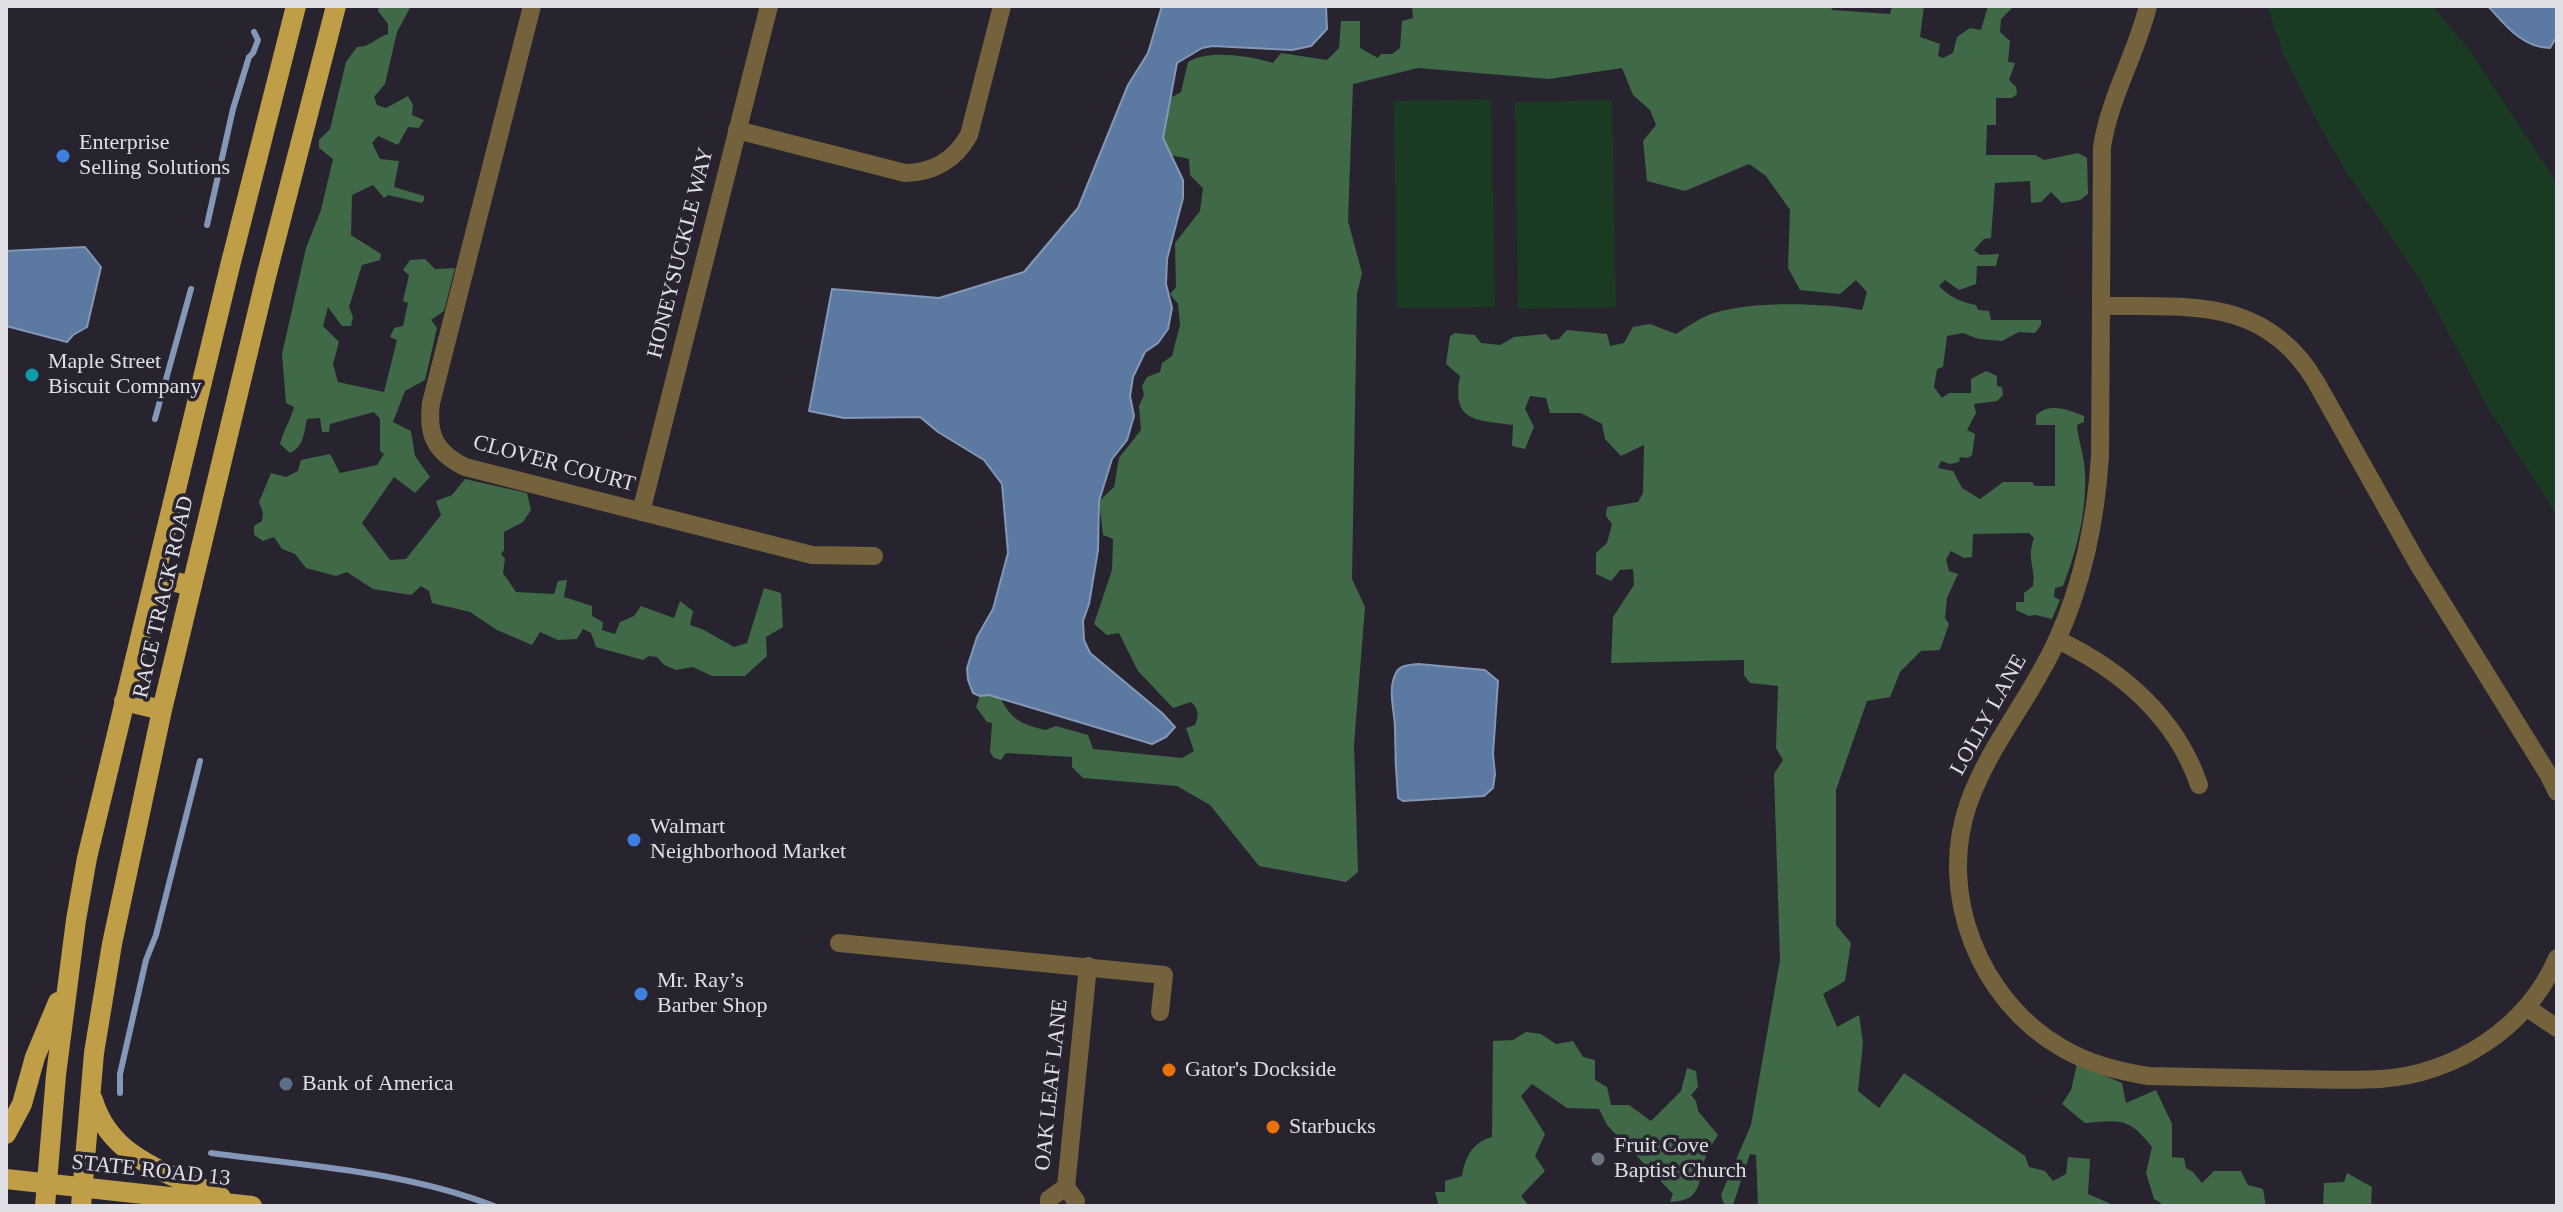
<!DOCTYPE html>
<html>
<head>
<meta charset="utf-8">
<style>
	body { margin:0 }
	#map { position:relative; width:2563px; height:1212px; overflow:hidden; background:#27242f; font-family:Georgia,serif }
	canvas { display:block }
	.frame { position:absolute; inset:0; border:8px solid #e0dee5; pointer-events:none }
</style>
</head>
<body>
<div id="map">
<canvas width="2563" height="1212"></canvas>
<div class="frame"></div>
</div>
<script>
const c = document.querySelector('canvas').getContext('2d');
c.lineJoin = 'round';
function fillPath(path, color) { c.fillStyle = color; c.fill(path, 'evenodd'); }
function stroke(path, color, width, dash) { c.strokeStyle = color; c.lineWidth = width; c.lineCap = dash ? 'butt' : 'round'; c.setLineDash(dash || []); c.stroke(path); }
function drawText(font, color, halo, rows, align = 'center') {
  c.font = font + ' Georgia,serif'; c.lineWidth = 7; c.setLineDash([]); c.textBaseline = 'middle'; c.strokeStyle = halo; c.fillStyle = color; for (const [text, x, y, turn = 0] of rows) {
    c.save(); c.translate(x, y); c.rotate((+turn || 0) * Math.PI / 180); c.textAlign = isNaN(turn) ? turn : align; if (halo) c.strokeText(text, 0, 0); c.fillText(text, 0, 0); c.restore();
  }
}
fillPath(new Path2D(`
	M2267 6H2432L2467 47 2557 183V515L2487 406 2421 281 2342 165 2321 128 2285 58Z
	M1491 99 1495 307 1397 308 1394 101Z
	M1612 100 1616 307 1518 309 1515 102Z`), '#1a3b21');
fillPath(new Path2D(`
	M379 6H411L397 32 385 84 374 97 377 105 386 108 408 96 413 105 412 115 424 120 419 128 408 127 398 145 378 136 372 143 380 159 399 161 394 187 424 196V200L422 203 388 195 384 198 373 185 352 195 351 235 381 254 380 260 362 265 349 307 353 317 351 326H342L328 307 323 326 339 342 333 364 338 382 384 392 397 340 390 337 394 328 403 326 408 303 403 301 409 275 403 270 410 260 425 259 435 269 455 268 444 311 431 320 437 328 425 380 405 391 393 422 411 431 415 456 430 477 415 493 394 477 362 523 390 560 406 559 441 515 436 501 452 495 465 479 527 493 531 510 523 522 504 532V550L501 554 505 559 503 573 516 592 554 594 558 581 567 580 564 597 592 606V616L603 622 602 630 615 634 620 622 634 616 641 606 674 618 680 601 693 611 690 625 704 630 734 647 747 643 764 588 781 593 783 627 766 637 767 656 745 676H712L693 667 676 670 664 665 657 657 649 656 643 660 596 647 591 633 583 629 577 639 558 640 540 632 532 645 497 630 470 612 432 603 429 591 421 586 411 595 373 589 347 572 336 576 306 568 295 554 282 549 274 537 263 541 254 535V526L262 521 263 513 259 502 271 473 286 477 298 471 301 460 330 454 340 473 377 465 384 454 380 451V419L374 412 330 424 329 432H322L320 418 307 419C304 432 304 447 290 453L280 444C284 429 291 419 294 407L286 403 282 354 306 248 321 210 333 159 319 148V140L330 129 346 62 357 47C371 47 375 38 388 34V24L378 11Z
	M1412 6H1831L1832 10 1890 14 1892 6H1924L1920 37 1940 44 1938 56 1943 58 1953 53 1957 37 1970 28 1981 30 1988 6H2014L2001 19 2000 32 2010 41 2008 62 2015 63 2009 80 2016 87 2017 94 2012 98H1996V125H1987L1986 155H2035L2044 160 2078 153 2087 158 2088 194 2080 200 2062 203 2051 192 2041 202 2031 203 2030 181 1995 183 1991 238 1984 239 1974 250 1980 255 1999 254 1996 266H1977L1976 284 1959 290 1945 280 1939 286C1950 297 1960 302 1976 305L1978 310 1989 311 1991 320H2041V325L2035 333 2019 332 2002 341 1979 339 1963 333 1947 336 1943 367 1937 369 1934 387 1942 398 1949 393H1971V379L1986 371 1997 376V386L2002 387 2003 395 1997 401 1974 404 1976 413 1967 430 1975 434 1972 455 1968 458 1960 457 1959 462 1950 464 1941 461 1938 468 1953 471 1962 488 1980 499 2003 482H2032L2035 486H2055V425H2036V415C2051 402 2068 410 2084 416V422L2077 425C2078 438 2082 449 2084 462 2089 503 2078 548 2063 586L2055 588 2054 597 2060 600 2052 619 2035 615 2029 616 2016 610V602H2024V593L2033 586C2036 566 2026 561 2034 538L2029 533 1973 534 1972 557 1964 558 1951 551 1946 559 1949 571 1958 574 1947 598 1945 618 1949 624 1940 650 1921 651 1900 672 1890 697 1867 701 1836 790V925L1851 943 1845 981 1823 994 1837 1027 1859 1015 1863 1043 1858 1091 1879 1108 1904 1073 2025 1156 2029 1167 2045 1171 2053 1181 2066 1174 2068 1157 2090 1159 2088 1194 2111 1204 2107 1206H1758L1756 1155 1750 1154 1733 1205 1724 1204 1721 1195 1751 1125 1780 960 1774 774 1783 760 1776 748 1778 686 1750 683 1744 675V660L1611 663 1613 617 1634 585 1633 569 1620 570 1611 581 1596 574V553L1607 543 1612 524 1606 516 1607 507 1638 502 1643 493 1644 445 1621 456 1605 439 1602 424 1581 413H1550L1546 398 1530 396 1525 409 1534 427 1525 449 1512 446 1513 425C1476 420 1451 422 1460 376L1446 364 1450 336 1455 333 1475 335 1481 343 1500 345 1514 337 1546 334 1551 340 1559 339 1567 330 1607 334 1610 346 1624 343 1633 327 1650 324 1676 334C1687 327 1701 317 1714 313 1753 301 1822 303 1862 310L1867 292 1856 280 1840 294 1800 290 1788 268 1790 210 1766 176 1749 164 1685 191 1647 181 1643 141 1656 125 1650 110 1633 95 1622 68 1549 79 1418 68 1353 84 1348 221 1362 273 1357 294 1352 579 1365 607 1354 745 1358 872 1346 882 1259 866 1210 805 1177 786 1083 778 1072 767V757L1006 753 1001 760 994 758 990 752 992 723 987 722 976 707 980 696 989 695 1001 699C1012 721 1024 725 1046 730L1056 726 1088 735 1093 749 1182 758 1194 751 1186 728 1195 725C1199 716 1199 709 1191 702L1173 708 1138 671 1119 633 1107 635 1094 624 1112 570 1113 539 1103 535 1099 501 1114 487 1119 458 1141 430 1139 406 1144 395 1142 386 1147 377 1160 372 1162 363 1172 356 1180 325 1178 304 1170 294 1176 287 1175 243 1200 211 1203 188 1190 175 1189 159 1170 155 1163 138 1170 98 1181 92 1188 62C1207 49 1251 56 1273 63L1281 53 1327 60 1339 48 1341 21H1360V48L1378 58 1381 54H1392L1400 48 1402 21 1413 18Z
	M1526 1032 1541 1034 1556 1044 1573 1041 1583 1057 1595 1060V1080L1607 1087 1611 1105H1629L1651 1121 1681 1091 1687 1068 1696 1071 1698 1087 1691 1095 1696 1101 1698 1111 1718 1135C1715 1140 1710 1146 1708 1151 1696 1176 1707 1201 1670 1202L1673 1194 1607 1125 1599 1109 1567 1108 1532 1084 1521 1096 1545 1134 1535 1156 1545 1171 1521 1196 1529 1206H1439L1435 1192H1445V1181L1462 1176C1465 1157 1473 1142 1492 1137L1493 1041 1513 1040Z
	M2077 1064 2122 1083 2126 1103 2156 1090 2172 1124V1157L2184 1158 2186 1168 2193 1172 2202 1183 2214 1171H2241L2248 1185 2263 1189 2266 1206H2160L2161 1203 2154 1199 2146 1173 2152 1147C2129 1117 2120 1120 2085 1123L2062 1104 2071 1090Z
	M2347 1173 2372 1187 2371 1206H2323L2324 1183 2344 1182Z`), '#406947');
const water = new Path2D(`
	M1162 6H1326L1327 29 1311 46 1292 50 1212 46 1202 48 1177 63 1163 138 1183 180V198L1167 259 1166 284 1172 308 1168 329 1158 343 1145 352 1133 377 1130 396 1134 416 1127 440 1112 459 1099 501 1098 550 1089 604 1083 621 1084 640 1090 653 1162 713 1175 727 1166 737 1152 744 989 695 980 696 973 693 968 680 967 668 977 637 993 609 1008 553 1002 484 984 460 938 432 920 417 844 418 809 411 832 289 939 298 1024 272 1078 208 1128 85 1148 53Z
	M2488 6H2557V36L2550 48C2523 48 2505 25 2488 6Z
	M85 247 101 267 87 327 73 335 67 342 6 326V251Z
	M1418 664 1485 670 1498 681 1493 754 1495 774 1493 788 1484 796 1403 801 1398 798C1396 775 1395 753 1395 729 1395 711 1387 690 1396 673 1400 665 1409 665 1418 664Z`);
fillPath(water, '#5c79a2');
stroke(water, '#8497b6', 2);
stroke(new Path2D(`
	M207 225 233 109 249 57 253 53 258 40 254 32
	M155 419 191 289
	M120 1093V1074L146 960 156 935 200 761
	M211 1153C307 1166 404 1171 494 1206`), '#8497b6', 6);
stroke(new Path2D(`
	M532 6 431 403C427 435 435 452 465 467L812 555 874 556
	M2148 6C2136 55 2110 96 2102 147L2100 456C2096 519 2084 579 2058 638 2033 695 1990 744 1969 802 1936 894 1980 1001 2062 1048 2089 1064 2118 1071 2148 1076 2195 1077 2242 1078 2289 1079 2319 1079 2350 1081 2380 1079 2455 1074 2527 1028 2557 958
	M737 130 905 173C933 173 955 160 969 135L1002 6
	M2101 306C2188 307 2265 296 2316 382L2418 564 2548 774 2557 792
	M641 512 769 6
	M2058 640C2121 670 2176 717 2199 785
	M839 943 1164 975 1160 1012
	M2526 1007 2557 1028
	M1049 1206V1199L1066 1187
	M1075 1206 1076 1201 1066 1187 1088 966`), '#73623b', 18);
stroke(new Path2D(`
	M155 577 192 586
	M124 701 162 710
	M93 1100C111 1160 170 1173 221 1197
	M6 1134 22 1104 35 1057 58 1002
	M6 1179 252 1206
	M45 1206 56 1075 76 920 87 858 230 266 296 6
	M81 1206 94 1053 112 944 162 710 266 277 336 6`), '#c09d47', 20);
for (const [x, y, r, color] of [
	[63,156,8,"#3f7fe0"],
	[32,375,8,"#0f9aa8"],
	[634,840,8,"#3f7fe0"],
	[641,994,8,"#3f7fe0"],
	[1169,1070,8,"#e8710a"],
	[286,1084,8,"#5c6f8a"],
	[1273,1127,8,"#e8710a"],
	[1598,1159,8,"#6b7280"]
]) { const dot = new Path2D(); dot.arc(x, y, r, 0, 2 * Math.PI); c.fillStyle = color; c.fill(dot); stroke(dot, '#27242f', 3); }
drawText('22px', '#e0dee5', '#27242f', [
	["Enterprise",79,143],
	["Selling Solutions",79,168],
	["Maple Street",48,362],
	["Biscuit Company",48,387],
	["Walmart",650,827],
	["Neighborhood Market",650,852],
	["Mr. Ray’s",657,981],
	["Barber Shop",657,1006],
	["Gator's Dockside",1185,1070],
	["Bank of America",302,1084],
	["Starbucks",1289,1127],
	["Fruit Cove",1614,1146],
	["Baptist Church",1614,1171]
], 'left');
drawText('22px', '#e0dee5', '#27242f', [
	["HONEYSUCKLE WAY",681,253,-76],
	["CLOVER COURT",554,464,15],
	["RACE TRACK ROAD",164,597,-77],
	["LOLLY LANE",1989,715,-61],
	["OAK LEAF LANE",1052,1085,-84],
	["STATE ROAD 13",151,1171,6]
]);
</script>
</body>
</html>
